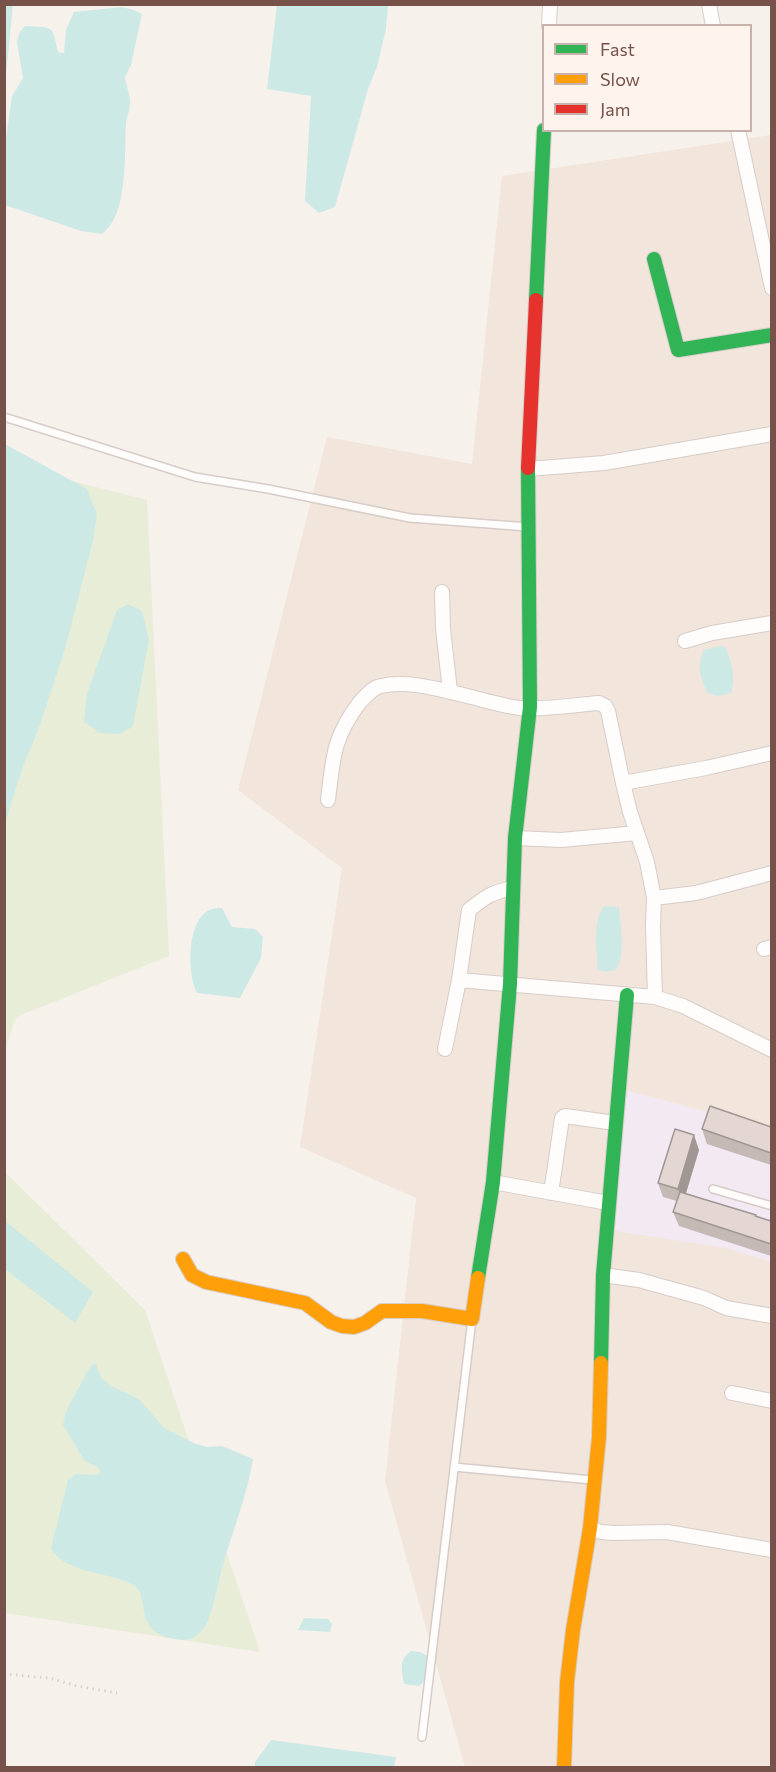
<!DOCTYPE html>
<html>
<head>
<meta charset="utf-8">
<style>
	body { margin:0 }
	#map { position:relative; width:776px; height:1772px; overflow:hidden; background:#f7f1ec; font-family:Commissioner,sans-serif }
	canvas { display:block }
	.frame { position:absolute; inset:0; border:6px solid #76524b; pointer-events:none }
	.legend { position:absolute; left:542px; top:24px; width:210px; height:108px; box-sizing:border-box; background:#fff4ed; border:2px solid #c8b3ac; margin:0; padding:8px 10px; list-style:none; font-size:18px; color:#76524b }
	.legend li { display:flex; align-items:center; gap:12px; height:30px }
	.legend b { width:30px; border:2px solid #c8b3ac }
</style>
</head>
<body>
<div id="map">
<canvas width="776" height="1772"></canvas>
<div class="frame"></div>
<ul class="legend">
<li><b style="height:8px;background:#30b455"></b>Fast</li>
<li><b style="height:8px;background:#ff9f0a"></b>Slow</li>
<li><b style="height:8px;background:#e5322d"></b>Jam</li>
</ul>
</div>
<script>
const c = document.querySelector('canvas').getContext('2d');
c.lineJoin = 'round';
function fillPath(path, color) { c.fillStyle = color; c.fill(path, 'evenodd'); }
function stroke(path, color, width, dash) { c.strokeStyle = color; c.lineWidth = width; c.lineCap = dash ? 'butt' : 'round'; c.setLineDash(dash || []); c.stroke(path); }
fillPath(new Path2D(`
	M771 135V1767H465L385 1481 416 1198 300 1147 342 868 238 790 327 437 472 464 502 176Z`), '#f2e5dc');
fillPath(new Path2D(`
	M624 1090 716 1114 771 1137V1262L726 1248 609 1230Z`), '#f2e9f3');
fillPath(new Path2D(`
	M5 464 147 500 169 956 16 1017 5 1050Z
	M4 1171 145 1310 260 1652 5 1613Z`), '#e8edd7');
fillPath(new Path2D(`
	M5 4 13 5 5 84 4 5Z
	M277 5H388L386 29 377 67 368 89 335 207 319 213 305 201 311 96 267 89Z
	M122 7 134 10 142 14 131 65 125 77C126 84 129 92 130 100 131 107 127 115 126 123 124 153 129 214 102 234L81 231 5 205V145L12 96 23 78 17 42 19 33 25 26C53 28 52 23 58 52L64 53 66 30 74 12Z
	M5 444 87 489 97 514 93 541 65 649 40 725 21 772 5 823Z
	M128 604 142 611 149 640 133 726 120 734 100 733 84 722 87 694 117 610Z
	M721 646 725 647C732 662 736 676 731 693L717 696 708 693C700 679 696 664 704 650Z
	M604 906 619 907C620 926 626 953 616 970L606 972 598 970C597 951 592 922 604 906Z
	M222 908 232 927 255 929 263 937 261 958 240 998 197 993C187 974 186 917 212 909 215 908 219 908 222 908Z
	M4 1220 93 1292 75 1323 5 1269Z
	M96 1363 101 1378 111 1386 139 1399 164 1428 196 1444 208 1447 222 1446 253 1459C247 1497 232 1532 222 1568 218 1582 212 1616 206 1625 204 1629 196 1637 193 1638 186 1642 173 1639 166 1637 133 1626 151 1593 132 1584 108 1572 64 1573 51 1548L68 1480 76 1474 95 1475 100 1473 99 1468 84 1460 63 1425 66 1411 90 1367Z
	M304 1618 328 1619 332 1624 330 1632 298 1630Z
	M411 1651 420 1652 428 1656C428 1668 429 1678 419 1686L404 1684C402 1671 398 1660 411 1651Z
	M271 1740 396 1757 394 1767H255V1762Z`), '#cde9e6');
const lane = new Path2D(`
	M4 417 195 477 268 489 410 518 528 527
	M713 1189 772 1206
	M454 1467 592 1480
	M422 1737 472 1319`);
const street = new Path2D(`
	M709 4 713 26
	M549 26 550 4
	M738 130 772 288
	M528 469 604 463 772 434
	M442 592 443 629 450 691
	M685 641 712 633 772 623
	M772 753 706 768 623 783 630 812 647 862 654 898 696 893 772 873
	M328 800C333 758 333 737 360 702 366 696 373 687 381 686 407 680 438 689 463 695 481 699 502 706 521 708 546 710 573 705 599 703L605 706 608 711 623 783
	M515 838 561 840 637 833
	M654 898 653 926 655 997
	M764 949 772 947
	M459 980 655 997 683 1006 772 1050
	M445 1049 459 980 469 910C485 897 492 892 513 888
	M493 1182 608 1203
	M551 1193 562 1118 565 1116 615 1123
	M603 1275 639 1280 704 1298 726 1308 772 1316
	M732 1393 772 1401
	M590 1528 601 1532 613 1533 667 1532 772 1550`);
const fast = new Path2D(`
	M654 259 678 350 772 335
	M536 300 544 130
	M478 1278 493 1182 510 984 515 838 530 707 528 468
	M601 1363 603 1275 627 995`);
const slow = new Path2D(`
	M183 1259 192 1275 206 1282 305 1303 331 1322 342 1326 354 1327 365 1323 382 1311H422L472 1319 478 1278
	M564 1768 567 1682 573 1630 590 1528 599 1437 601 1363`);
const jam = new Path2D(`
	M528 468 536 300`);
stroke(lane, '#d6ccc8', 10);
stroke(street, '#d6ccc8', 16);
stroke(fast, '#d8ceca', 16);
stroke(slow, '#d8ceca', 16);
stroke(jam, '#d8ceca', 16);
stroke(new Path2D(`
	M4 1674 49 1678 77 1686 117 1693`), '#dad0ce', 3, [1.5, 4.5]);
stroke(lane, '#fefdfc', 7);
stroke(street, '#fefdfc', 14);
stroke(fast, '#30b455', 14);
stroke(slow, '#ff9f0a', 14);
stroke(jam, '#e5322d', 14);
fillPath(new Path2D(`
	M771 1127V1165L707 1144 702 1129Z
	M699 1150 686 1193 771 1221V1256L679 1226 673 1212 677 1201 663 1197 658 1183Z`), '#c4b9b5');
fillPath(new Path2D(`
	M694 1135 699 1150 683 1203 678 1189Z`), '#a09694');
const building = new Path2D(`
	M710 1106 771 1127V1153L702 1129Z
	M675 1129 694 1135 678 1189 658 1183Z
	M680 1192 756 1215 755 1216 771 1221V1244L673 1212Z`);
fillPath(building, '#e4d7d3');
stroke(building, '#a09694', 1.5);
</script>
</body>
</html>
